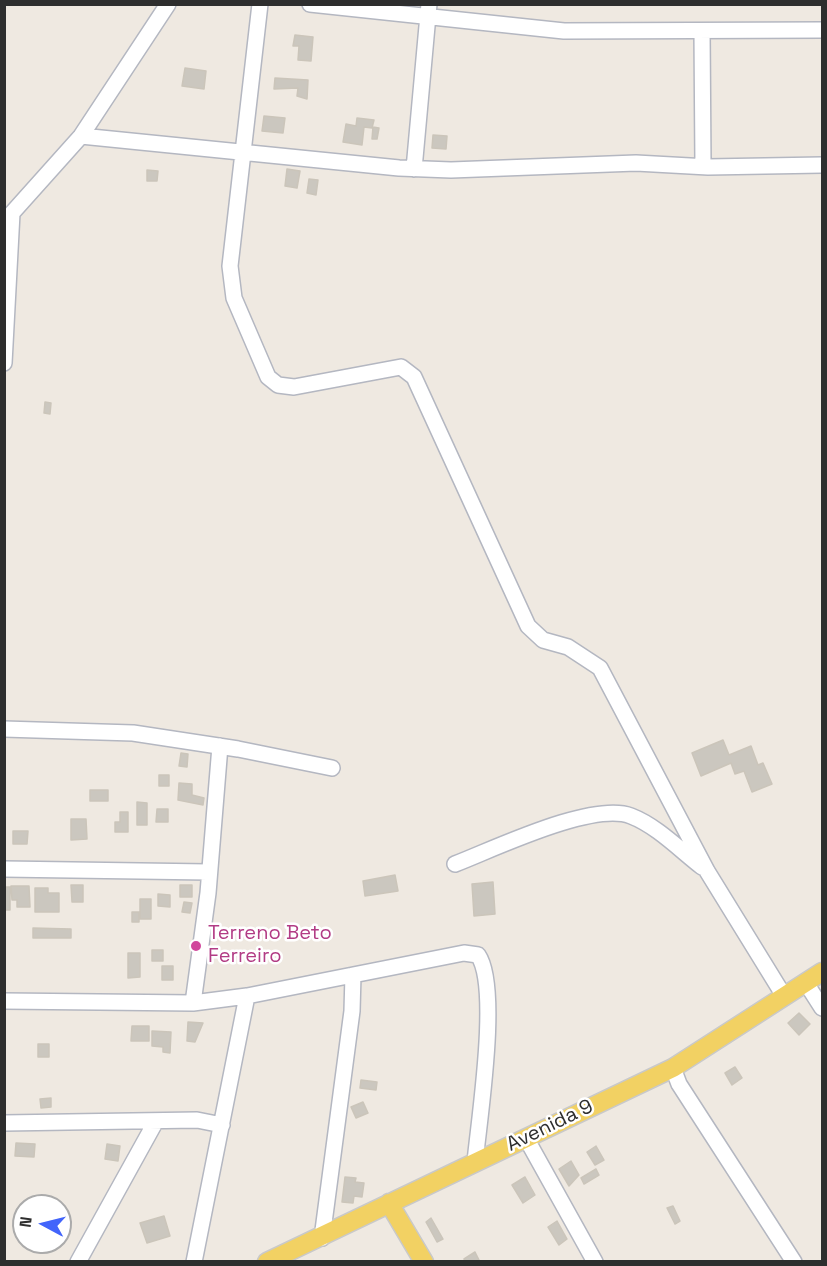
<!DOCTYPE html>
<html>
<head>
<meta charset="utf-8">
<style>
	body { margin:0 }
	#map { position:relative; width:827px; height:1266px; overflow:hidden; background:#efe9e1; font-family:"Space Grotesk",sans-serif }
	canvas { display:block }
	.frame { position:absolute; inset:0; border:6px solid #2e2e2e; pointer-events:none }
	.north { position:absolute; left:12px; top:1194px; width:60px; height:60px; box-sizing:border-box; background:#fff; border:2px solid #ababab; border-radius:50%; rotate:277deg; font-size:16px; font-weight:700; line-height:24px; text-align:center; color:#2e2e2e }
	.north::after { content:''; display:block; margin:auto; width:21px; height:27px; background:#4264fb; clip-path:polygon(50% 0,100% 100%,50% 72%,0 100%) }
</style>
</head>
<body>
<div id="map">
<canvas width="827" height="1266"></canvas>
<div class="frame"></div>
<div class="north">N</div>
</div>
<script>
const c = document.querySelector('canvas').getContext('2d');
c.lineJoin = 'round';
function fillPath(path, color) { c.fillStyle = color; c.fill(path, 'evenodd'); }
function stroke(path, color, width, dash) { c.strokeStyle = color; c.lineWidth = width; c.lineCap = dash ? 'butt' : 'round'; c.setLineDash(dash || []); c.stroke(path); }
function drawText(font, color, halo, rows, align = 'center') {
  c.font = font + ' "Space Grotesk",sans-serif'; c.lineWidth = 5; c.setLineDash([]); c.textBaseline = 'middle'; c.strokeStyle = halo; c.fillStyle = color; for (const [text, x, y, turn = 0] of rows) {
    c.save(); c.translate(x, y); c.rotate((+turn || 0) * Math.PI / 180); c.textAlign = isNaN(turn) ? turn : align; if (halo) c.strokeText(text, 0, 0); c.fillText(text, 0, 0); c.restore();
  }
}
const building = new Path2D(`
	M295 35 313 37 311 61 298 60 299 46H293Z
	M185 68 206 71 204 89 182 86Z
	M275 78 308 80 307 99 297 96 298 88 274 89Z
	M264 116 285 118 283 133 262 131Z
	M357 118 374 120 372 128 364 127 362 145 343 142 346 124 356 126Z
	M373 127 379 128 377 139H372Z
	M433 135 447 136 446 149 432 148Z
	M287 169 300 171 297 188 285 186Z
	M147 170 158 171 157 181H147Z
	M309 179 318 180 316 195 307 193Z
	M45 402 51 403 50 414 44 413Z
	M723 740 729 755 751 746 758 765 763 763 772 784 752 792 744 771 735 774 731 763 701 776 692 753Z
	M181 753 188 754 187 767 179 766Z
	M159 775H169V786H159Z
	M179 783 192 784V795L204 798 203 805 178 800Z
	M90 790H108V801H90Z
	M137 802 147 803V825H137Z
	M157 809H168V822H156Z
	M120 812H128V832H115V822H120Z
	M71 819H86L87 839 71 840Z
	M13 831H28L27 844H13Z
	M395 875 398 891 365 896 363 881Z
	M493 882 495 914 474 916 472 884Z
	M71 885H83V902H72Z
	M180 885H192V897H180Z
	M11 886H29L30 907H17V900H12Z
	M4 887H10V910H4Z
	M35 888H48V893H59V912H35Z
	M158 894 170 895V907L158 906Z
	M140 899H151V919H140Z
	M184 902 192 903 190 913 182 912Z
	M132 912H139V922H132Z
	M33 928 71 929V938H33Z
	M152 950H163V961H152Z
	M128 953H140V977L128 978Z
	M162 966H173V980H162Z
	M799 1013 810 1024 799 1035 788 1023Z
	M188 1022 203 1023 195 1042 187 1041Z
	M132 1026H149V1041H131Z
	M152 1031 171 1032 170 1053 163 1052V1047L152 1046Z
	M38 1044H49V1057H38Z
	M735 1067 742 1078 732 1085 725 1073Z
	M361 1080 377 1082 376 1090 360 1088Z
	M51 1098V1107L41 1108 40 1099Z
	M363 1102 368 1113 356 1118 351 1107Z
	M16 1143 35 1144 34 1157 15 1156Z
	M107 1144 120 1146 118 1161 105 1159Z
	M596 1146 604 1160 595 1165 587 1152Z
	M571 1161 579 1175 569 1186 559 1169Z
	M596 1169 599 1175 584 1184 581 1178Z
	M345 1177 356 1178 355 1182 364 1183 362 1197 354 1196 353 1203 342 1202Z
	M525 1177 535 1195 523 1203 512 1185Z
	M673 1206 680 1221 675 1224 667 1208Z
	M164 1216 170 1236 147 1243 140 1223Z
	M431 1218 443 1239 437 1242 426 1222Z
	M557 1221 567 1239 559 1245 548 1227Z
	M475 1252 480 1262H465L464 1259Z`);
fillPath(building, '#cbc7bf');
stroke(building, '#cbc5ba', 1.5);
const minor = new Path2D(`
	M260 4 230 266 234 298 268 377 278 385 294 387 401 367 414 377 528 626 543 640 568 647 600 668 707 871 784 996
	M310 4 564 31 822 30
	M702 31 703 166
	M81 136 399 168 451 170 636 163 708 167 822 165
	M414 169 429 4
	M4 222 81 136 168 4
	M4 363 12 213
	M4 729 133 733 238 749 332 768
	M455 864C494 849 593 801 631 816 657 826 680 850 702 867
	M4 869 208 872
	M806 983 822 1008
	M4 1001 193 1003 247 996 464 953 478 955C500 987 479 1119 475 1162
	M193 1003 208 893 220 746
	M673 1068 679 1084 794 1262
	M4 1123 197 1120 222 1125
	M526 1138 595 1262
	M322 1238 352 1011 353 975
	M78 1262 156 1121
	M194 1262 247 996`);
const major = new Path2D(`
	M389 1203 424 1262
	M267 1262 673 1068 822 972`);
stroke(minor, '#b4b7c1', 18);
stroke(major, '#c9c9c9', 21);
stroke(minor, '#fff', 15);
stroke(major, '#f2d163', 18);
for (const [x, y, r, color] of [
	[196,946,6,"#d1479c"]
]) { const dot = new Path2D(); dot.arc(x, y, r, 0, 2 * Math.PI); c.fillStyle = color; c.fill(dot); stroke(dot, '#fff', 2); }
drawText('20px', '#b23c85', '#fff', [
	["Terreno Beto",208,934],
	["Ferreiro",208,957]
], 'left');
drawText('20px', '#2e2e2e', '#fff', [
	["Avenida 9",550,1126,-26]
]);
</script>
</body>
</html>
